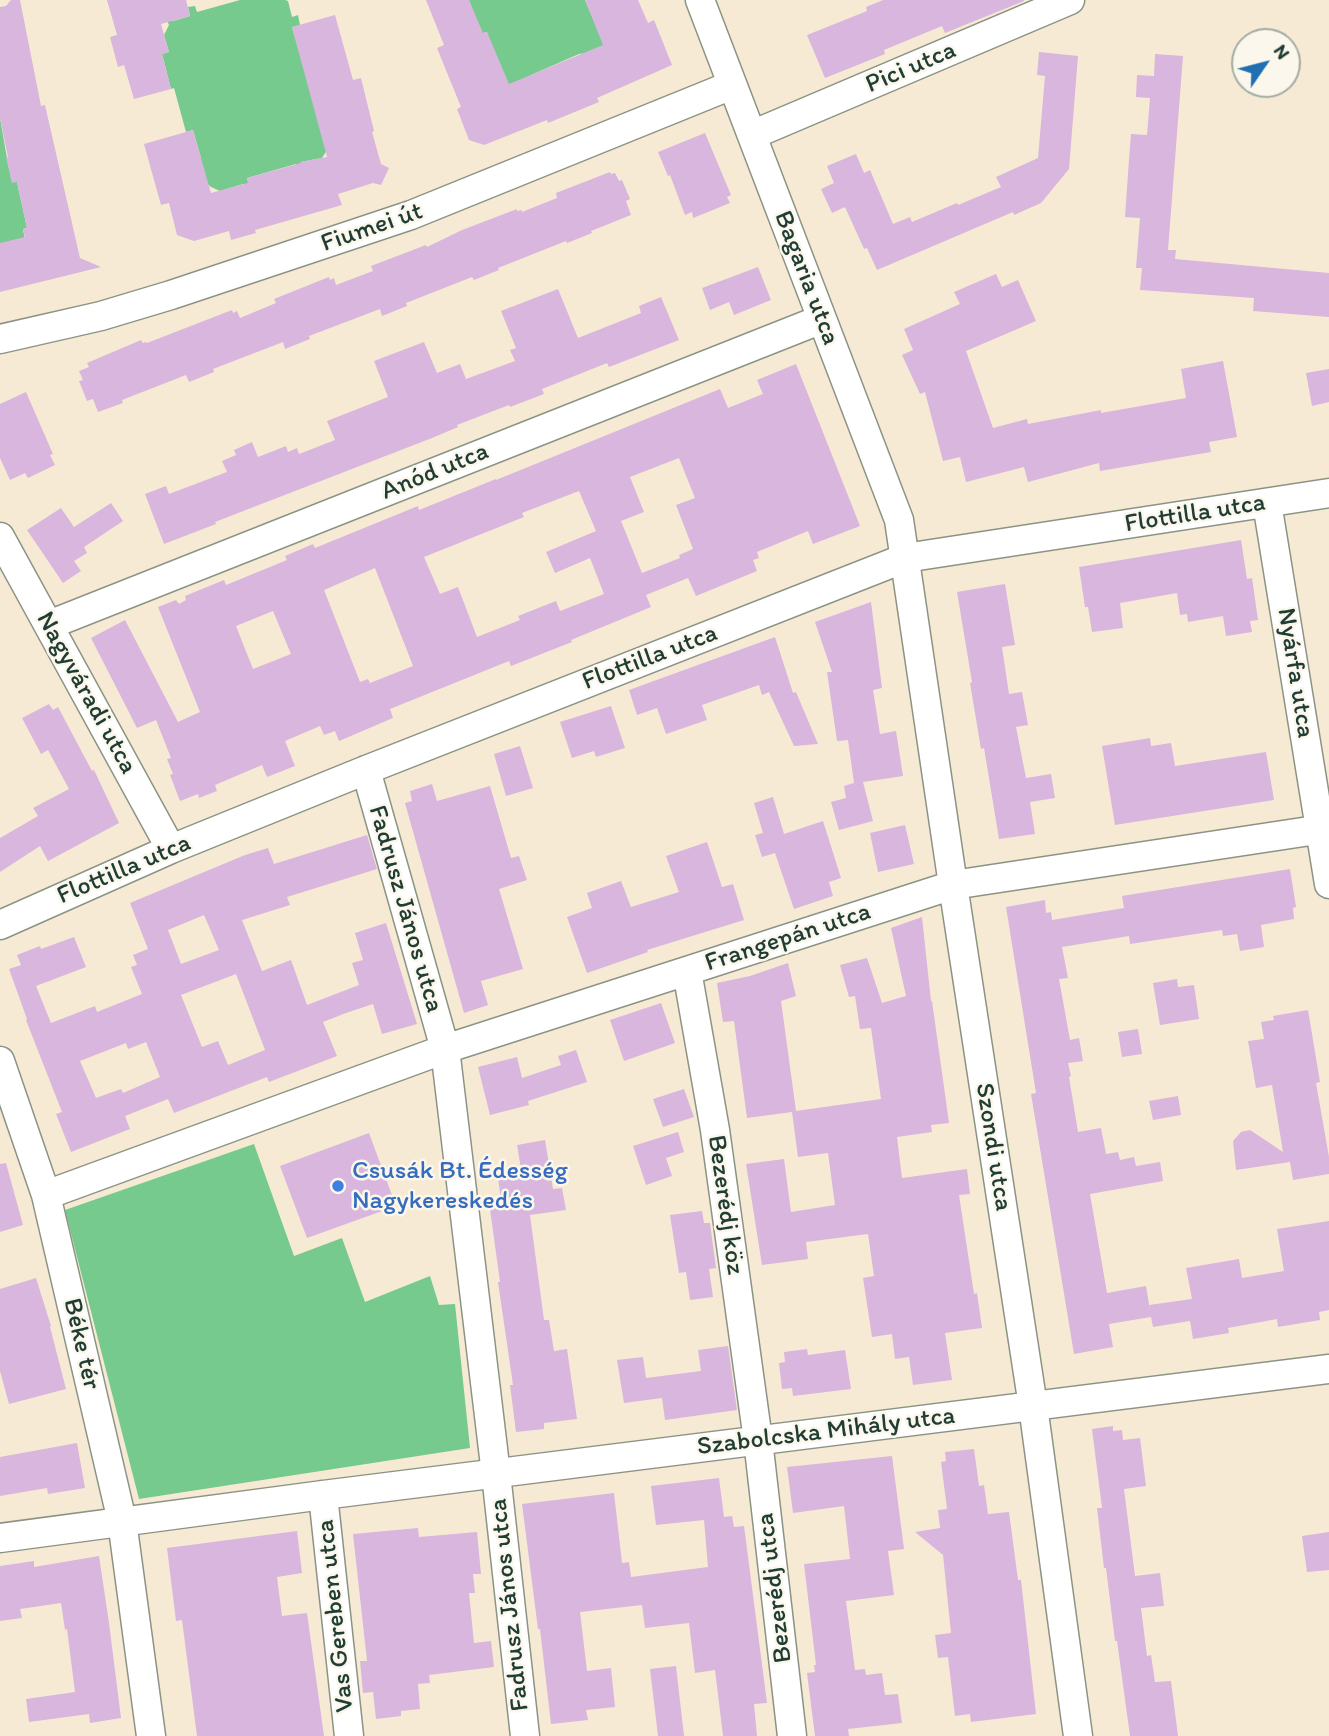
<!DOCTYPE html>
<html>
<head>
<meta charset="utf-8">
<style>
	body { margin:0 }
	#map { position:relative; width:1329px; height:1736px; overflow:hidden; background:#f7ead5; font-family:Itim,sans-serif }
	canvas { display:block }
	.north { position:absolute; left:1231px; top:28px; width:70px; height:70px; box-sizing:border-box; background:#fbf7ec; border:2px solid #a3ada2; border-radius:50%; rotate:55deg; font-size:19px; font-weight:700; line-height:28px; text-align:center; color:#1f3d34 }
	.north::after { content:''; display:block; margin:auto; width:24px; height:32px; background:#1f6fb2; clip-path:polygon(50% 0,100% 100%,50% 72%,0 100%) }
</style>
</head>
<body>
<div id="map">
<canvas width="1329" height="1736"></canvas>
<div class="north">N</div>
</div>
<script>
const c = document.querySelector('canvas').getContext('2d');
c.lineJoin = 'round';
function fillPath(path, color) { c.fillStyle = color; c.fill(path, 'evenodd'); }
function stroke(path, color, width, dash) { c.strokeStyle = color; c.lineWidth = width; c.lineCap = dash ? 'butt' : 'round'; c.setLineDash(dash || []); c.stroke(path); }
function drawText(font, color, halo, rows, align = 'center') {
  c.font = font + ' Itim,sans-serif'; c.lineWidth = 5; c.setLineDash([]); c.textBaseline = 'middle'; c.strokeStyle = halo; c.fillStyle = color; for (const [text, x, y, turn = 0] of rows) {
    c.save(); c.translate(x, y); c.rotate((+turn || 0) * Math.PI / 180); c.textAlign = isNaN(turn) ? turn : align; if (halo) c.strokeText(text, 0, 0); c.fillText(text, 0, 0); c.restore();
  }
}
fillPath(new Path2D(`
	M240 0H285L288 1 292 17 298 15 300 25 292 27 327 150 322 158 301 162 302 169 296 164 247 178 249 186 243 184 220 191 211 187 202 179 201 158 193 130 186 132 174 88 171 89 162 54 169 52 164 35 169 25 164 13 173 21 190 16 188 7 195 6 197 12Z
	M469 0H585L607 51 579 54 531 75 512 90 501 85 487 32 480 34Z
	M0 118C4 140 7 161 12 182H17L27 228 23 229 26 245 0 243Z
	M254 1144 294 1256 342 1238 365 1302 430 1276 439 1305 455 1304 470 1448 139 1499 65 1210Z`), '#76ca8e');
fillPath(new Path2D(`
	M11 0H20L41 106 45 105 80 258 101 267 0 292V243L25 237 23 229 27 228 17 182 12 183 6 157H8L0 118V7L6 6Z
	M107 0H186L190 16 161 24 169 52 162 54 171 89 134 99 124 65 118 67 110 37 117 35Z
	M426 0H469L483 33 487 32 509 84 603 45 585 0H638L648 23 654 20 672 65 597 98 599 102 548 123 547 120 484 145 469 140 457 109 461 107 437 48 444 45Z
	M883 0H1024V1L945 33 942 26 884 50 885 54 825 78 807 35 867 11 866 7Z
	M335 15 353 80 361 78 374 131 372 132 381 164 389 168 381 185 373 183 338 194 342 205 255 230 256 233 231 240 229 231 194 241 177 235 169 203 161 205 144 144 193 130 211 193 248 183 247 178 301 163 300 162 327 157 292 27Z
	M1039 52 1078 56 1069 169 1041 203 1014 215 1013 212 877 270 867 248 864 249 845 207 832 213 821 189 834 183 827 166 856 154 864 173 870 170 893 224 910 217 912 222 957 203 958 205 1001 187 996 177 1038 158 1045 76 1037 75Z
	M1155 54 1183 56 1168 250H1176L1175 259 1329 273V317L1253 311 1254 298 1140 290 1142 268H1136L1140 218 1125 217 1129 159 1131 134 1147 135 1150 98 1136 97 1137 75 1154 76Z
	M705 133 731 195 727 197 730 203 693 218 692 212 685 215 670 175 668 176 658 152Z
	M610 172 611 174 615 173 619 181 622 180 630 199 626 201 631 215 591 231 592 233 567 243 566 241 498 268 499 270 474 280 472 277 406 303 407 306 382 316 380 309 309 336 310 339 285 349 283 342 213 369 214 372 189 382 186 375 122 400 123 403 98 412 93 399 87 401 79 381 83 380 79 371 89 367 87 363 141 340 143 343 146 342 147 343 232 310 233 313 237 311 240 318 276 303 274 299 329 277 330 280 334 278 336 285 373 271 371 266 426 245 427 247 462 230 517 209V211L522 210V212L557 198 556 193Z
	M758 267 771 300 734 315 729 302 710 310 702 288Z
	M996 274 1002 287 1018 280 1036 321 966 351 993 428 1027 419 1028 424 1101 410V413L1186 398 1181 369 1223 361 1237 437 1209 442 1211 452 1100 471 1099 463 1028 482 1024 467 966 482 960 457 943 461 925 392 920 394 902 355 913 350 904 329 960 304 954 292Z
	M558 289 578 338 641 313 639 306 661 297 679 340 609 367 607 363 542 389 544 394 510 407 509 405 457 425 458 427 432 438 215 522 216 524 164 544 145 494 166 486 169 494 227 472 222 461 236 455 234 450 252 442 258 457 286 446 288 452 297 448 299 454 335 440 327 421 388 397 374 361 424 342 437 373 460 364 466 379 515 361 510 350 516 348 501 311Z
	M796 364 860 526 813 544 808 531 757 552 759 558 753 560 757 571 696 596 688 578 646 595 651 607 571 640 572 642 511 666 509 661 390 709 393 718 339 741 335 731 324 735 320 726 285 741 295 766 267 777 262 765 215 785 217 791 199 798 198 794 180 801 170 775 173 774 167 759 171 758 156 720 137 728 91 638 125 620 178 722 200 712 158 607 176 600 179 604 186 600 185 596 224 580 226 585 287 560 285 556 313 544 315 548 418 506 419 510 496 479V480L720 389 728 408 763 394 757 380ZM679 458 695 498 676 505 693 549 679 555 680 558 642 573 621 521 644 512 630 477ZM579 491 596 531 546 552 555 573 590 558 604 594 560 611 556 601 518 616 520 620 477 637 458 587 440 594 424 557 524 517 522 513ZM375 568 413 666 370 683 368 679 360 682 324 590ZM273 611 291 654 253 669 236 626Z
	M1329 369V402L1312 406 1306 373Z
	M26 392 53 454 50 455 55 465 28 478 25 473 10 480 0 458V404Z
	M111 503 123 521 84 547 87 553 74 561 81 571 63 583 27 530 61 508 74 527Z
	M1241 540 1247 579 1252 578 1258 620 1250 621 1252 632 1226 636 1223 616 1188 622 1187 614 1180 615 1177 593 1120 603 1123 628 1092 632 1088 607H1085L1079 567Z
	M1005 584 1015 645 1002 647 1009 694 1022 692 1028 725 1016 727 1026 778 1051 774 1055 798 1030 802 1035 834 999 839 984 748 981 749 970 683 972 682 957 592Z
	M871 602 882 688 873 690 880 734 896 731 903 776 863 782 873 821 839 830 831 802 846 798 844 786 854 783 848 740 837 741 827 672H832L815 622Z
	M775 637 793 693 796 692 818 744 794 746 769 692 762 695 759 685 702 705 707 720 666 734 657 708 637 715 629 690Z
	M49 704 53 710 58 707 92 771 94 770 119 823 48 861 40 846 0 872V838L38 816 33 808 69 789 48 750 41 754 22 718Z
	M611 706 625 748 596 757 594 751 572 758 560 722Z
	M1150 738 1151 746 1171 743 1175 766 1266 752 1274 800 1115 825 1102 746Z
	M520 746 533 788 506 796 494 754Z
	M432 784 437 801 490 786 511 858 519 856 527 880 499 889 523 969 481 981 488 1005 464 1013 405 803 412 801 410 791Z
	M773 797 784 834 823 821 841 878 829 882 833 896 794 909 775 853 762 857 755 835 763 833 754 803Z
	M905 825 914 864 878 872 870 833Z
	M367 835 377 869 287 897 290 905 242 920 262 971 291 960 307 1005 359 985 352 963 363 960 355 933 386 923 417 1024 382 1034 373 1004 346 1013 323 1022 337 1056 269 1082 267 1077 174 1113 168 1099 125 1116 130 1129 71 1152 56 1114 62 1112 26 1020 27 1019 9 969 21 965 17 955 40 946 41 949 74 937 86 967 36 986 51 1023 95 1006 97 1012 142 994 131 967 137 965 133 955 148 949 130 903 245 855 268 848 274 864ZM204 915 219 950 181 964 168 930ZM236 974 265 1050 228 1065 218 1041 202 1047 181 995ZM146 1042 160 1077 123 1093 121 1089 96 1098 80 1061 126 1043 128 1049Z
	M707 842 722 887 733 884 744 920 647 950 648 952 587 973 567 917 592 908 587 893 621 881 631 907 679 892 666 856Z
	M1290 869 1296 907 1293 908 1294 919 1261 925 1264 947 1240 951 1237 934 1223 936 1222 930 1130 944 1129 936 1062 947 1068 978 1059 979 1070 1040 1079 1038 1083 1061 1068 1063 1071 1076 1069 1077 1078 1132 1101 1128 1106 1154 1118 1152 1120 1160 1134 1157 1136 1166 1160 1162 1163 1181 1090 1194 1107 1293 1146 1286 1151 1316 1149 1305 1192 1299 1186 1268 1239 1259 1242 1278 1284 1271 1277 1229 1329 1221V1310L1319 1312 1320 1320 1278 1327 1277 1319 1228 1328 1229 1333 1193 1339 1190 1321 1153 1327 1151 1317 1109 1324 1113 1347 1074 1354 1031 1094 1036 1093 1006 907 1045 900 1046 913 1051 912 1052 920 1124 908 1122 896Z
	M922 917 931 1001H932L949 1123 931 1125 932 1132 897 1137 902 1178 967 1169 970 1194 959 1195 974 1294 977 1293 982 1328 945 1333 952 1380 913 1385 909 1357 895 1359 892 1334 872 1337 863 1278 874 1276 868 1234 806 1242 808 1259 762 1265 746 1164 784 1159 791 1212 835 1205 828 1153 798 1157 792 1112 747 1118 734 1021 723 1022 717 983 750 976 788 963 796 996 781 1001 796 1111 881 1099 871 1028 860 1029 855 996 849 997 840 965 867 958 882 1003 906 996 891 928Z
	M1177 979 1178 987 1194 985 1199 1019 1160 1025 1153 983Z
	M661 1003 675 1043 624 1061 610 1020Z
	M1308 1010 1320 1082 1316 1083 1329 1157V1174L1293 1180 1290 1162 1236 1170 1233 1141 1241 1132 1250 1130 1283 1152 1272 1085 1256 1088 1248 1041 1264 1039 1261 1022 1274 1020 1273 1016Z
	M1138 1029 1142 1054 1122 1057 1118 1032Z
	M576 1050 587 1082 528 1101 529 1105 490 1115 478 1067 517 1057 522 1078 561 1065 558 1056Z
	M684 1089 694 1117 663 1127 653 1099Z
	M1178 1096 1181 1115 1153 1120 1149 1101Z
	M678 1132 684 1152 666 1158 672 1176 646 1185 633 1146Z
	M369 1133 396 1206 307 1238 280 1166Z
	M545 1140 553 1189 562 1188 566 1210 530 1215 544 1320H549L554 1351 567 1349 577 1419 544 1423V1429L516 1432 510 1385H513L498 1282H500L489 1202 501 1200 498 1178 522 1175 517 1145Z
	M6 1163 23 1225 0 1232V1164Z
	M702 1211 704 1223H710L716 1268 709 1269 713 1297 690 1300 686 1272 679 1273 670 1215Z
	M36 1278 51 1326 50 1327 66 1389 9 1404 0 1371V1289Z
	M728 1346 737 1410 665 1420 662 1398 624 1403 617 1360 643 1357 646 1378 701 1371 698 1350Z
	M807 1349 808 1355 845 1350 851 1389 793 1396 792 1388 782 1389 779 1363 785 1362 784 1352Z
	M1113 1426V1431L1122 1430 1123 1440 1140 1438 1146 1486 1124 1489 1135 1576 1160 1573 1164 1606 1141 1608 1147 1656 1151 1655 1155 1682 1171 1681 1178 1736H1130L1117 1641H1115L1106 1568H1104L1097 1508H1102L1092 1429Z
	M77 1443 85 1488 48 1494 47 1488 0 1496V1457Z
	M974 1449 979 1486 984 1485 988 1514 1009 1512 1018 1580H1021L1036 1714 971 1722 970 1714 955 1716 948 1657 938 1658 935 1635 951 1633 943 1555 915 1532 940 1528 938 1510 947 1509 941 1462 946 1461 945 1452Z
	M892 1456 904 1549 888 1551 894 1595 846 1601 855 1670 865 1669 866 1675 882 1673 885 1695 898 1694 902 1723 848 1729 849 1736H815L807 1673 815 1672 814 1665H816L804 1564 850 1559 844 1506 793 1513 787 1467Z
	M719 1478 724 1517 732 1516 734 1527 744 1526 767 1703 754 1704 757 1736H723L715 1670 695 1673 689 1623 645 1628 642 1605 580 1612 587 1671 611 1668 615 1707 586 1710 588 1720 551 1724 540 1629H538L522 1504 614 1493 622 1563 629 1562 631 1577 708 1567 704 1520 656 1525 651 1486Z
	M418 1528 419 1537 477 1532 481 1574H473L475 1593H469L474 1643 491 1641 494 1667 429 1675 430 1683 418 1684 420 1709 401 1711V1716L376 1719 373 1692 363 1693 360 1661H367L353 1534Z
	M297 1531 302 1573 277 1577 282 1616 307 1613 324 1736H197L182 1620 176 1621 167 1548Z
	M1329 1532V1570L1307 1572 1302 1536Z
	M99 1556 109 1623 121 1718 90 1723 89 1714 29 1722 26 1699 75 1692 67 1629 65 1630 61 1603 20 1609 22 1618 0 1621V1566L34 1561V1567Z
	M676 1666 684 1736H658L650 1669Z`), '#d8b6dd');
const minor = new Path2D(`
	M700 0 899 520 953 885 1033 1406 1078 1736
	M752 135 1070 0
	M0 339 101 316 171 295 411 215 732 85
	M1267 503 1329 884
	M0 537 171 849
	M49 625 822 319
	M366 770 445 1049 496 1474 525 1736
	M0 925 171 849 366 770 905 558 1329 493
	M687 971 715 1130 758 1440 792 1736
	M0 1061 46 1195 122 1521 151 1736
	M46 1195 445 1049 953 885 1329 828
	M323 1495 349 1736
	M0 1538 323 1495 1329 1369`);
stroke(minor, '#8b9484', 31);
stroke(minor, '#fff', 28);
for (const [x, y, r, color] of [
	[338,1186,7,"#3f7fe0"]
]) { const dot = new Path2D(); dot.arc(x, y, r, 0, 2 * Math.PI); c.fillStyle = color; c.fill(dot); stroke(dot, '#fbf7ec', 2.5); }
drawText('26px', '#1f3d34', '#fbf7ec', [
	["Pici utca",911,68,-23],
	["Fiumei út",372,228,-19],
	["Bagaria utca",806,278,69],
	["Anód utca",435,472,-22],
	["Flottilla utca",1195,514,-9],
	["Flottilla utca",650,658,-21],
	["Nyárfa utca",1295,673,81],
	["Nagyváradi utca",86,693,61],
	["Flottilla utca",124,870,-23],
	["Fadrusz János utca",405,909,74],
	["Frangepán utca",788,938,-18],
	["Szondi utca",993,1147,81],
	["Bezerédj köz",725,1205,82],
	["Béke tér",81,1344,77],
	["Szabolcska Mihály utca",826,1432,-7],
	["Bezerédj utca",775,1588,-97],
	["Fadrusz János utca",510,1605,-96],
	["Vas Gereben utca",336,1616,-96]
]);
drawText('26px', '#366cbe', '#fbf7ec', [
	["Csusák Bt. Édesség",352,1171],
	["Nagykereskedés",352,1201]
], 'left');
</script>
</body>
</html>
